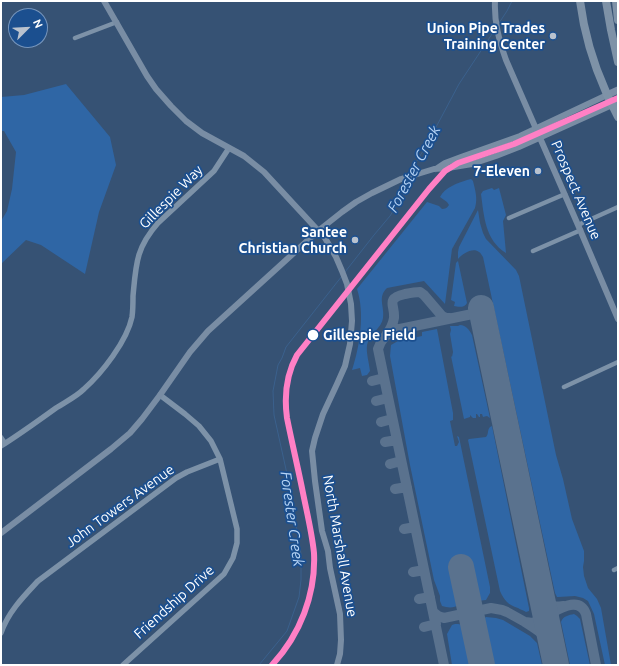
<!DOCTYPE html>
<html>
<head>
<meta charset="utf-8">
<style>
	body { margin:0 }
	#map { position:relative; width:619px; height:666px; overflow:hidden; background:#365274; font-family:Ubuntu,sans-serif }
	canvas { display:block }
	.frame { position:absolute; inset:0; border:2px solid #fff; pointer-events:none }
	.north { position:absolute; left:8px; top:8px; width:40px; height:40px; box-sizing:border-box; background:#1b4f8f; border:1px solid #7695bc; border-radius:50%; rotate:66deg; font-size:11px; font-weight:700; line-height:16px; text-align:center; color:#fff }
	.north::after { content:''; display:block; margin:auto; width:14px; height:18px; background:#b9c2ce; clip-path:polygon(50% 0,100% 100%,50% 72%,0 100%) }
</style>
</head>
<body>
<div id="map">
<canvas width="619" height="666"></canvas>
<div class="frame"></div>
<div class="north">N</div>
</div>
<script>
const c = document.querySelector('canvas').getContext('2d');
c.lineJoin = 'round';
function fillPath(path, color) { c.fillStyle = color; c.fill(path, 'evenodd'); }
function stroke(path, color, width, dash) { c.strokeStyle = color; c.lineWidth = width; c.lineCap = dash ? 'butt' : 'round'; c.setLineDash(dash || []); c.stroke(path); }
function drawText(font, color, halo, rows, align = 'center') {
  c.font = font + ' Ubuntu,sans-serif'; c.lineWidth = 3.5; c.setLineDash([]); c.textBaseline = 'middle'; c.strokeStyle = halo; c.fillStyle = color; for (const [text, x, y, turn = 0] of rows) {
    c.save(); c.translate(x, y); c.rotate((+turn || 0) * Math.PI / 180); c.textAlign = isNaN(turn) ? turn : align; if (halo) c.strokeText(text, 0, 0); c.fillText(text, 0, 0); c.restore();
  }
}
fillPath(new Path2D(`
	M66 84 110 137 116 165 99 212 85 274 41 245 26 240 1 264V221L7 211 12 189 16 152 4 131H1V97L24 95Z
	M467 180 471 179 473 181C475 190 478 198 475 208L452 249 445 304 424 281 387 288C377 297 385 307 383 318 382 328 369 334 367 345 366 353 369 362 370 371L367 375 362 376 360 368 352 370C360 346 365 313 357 289L427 202 439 206 442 209C445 209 447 208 449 205L447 202 440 197C445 187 458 183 467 180Z
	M492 188 494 190 499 188 506 215 503 221 506 253C485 240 484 216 481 194L483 191Z
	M478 210 480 223 483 233 486 239 516 270 519 276 556 455 563 479 572 519 584 551V561L583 567 584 576 588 588 597 599 601 608 611 665H605L594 614 588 601 583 598 575 596 558 597H557L555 593 483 257C483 257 480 252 479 252 473 247 462 254 458 259V252L459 247Z
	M458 261 467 303C465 308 458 307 454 306L455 302 451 300 456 263Z
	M460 325C466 325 470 331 472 335L490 418 487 416 483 417 482 414H480V417H479L477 414H476V418H473L470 415V417L464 419 451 356 452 357 453 352 450 334 451 330 450 326H458Z
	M437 329 453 413V420L450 421 455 446H457L459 442 457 436 459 437 490 587V593L486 600 477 601 475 597 469 564 467 562 454 565 453 569 460 602 459 605C454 608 448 608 442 606L440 601V596L434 580 410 465 390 356 391 345 398 341 422 336V332Z
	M492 426 529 608V611L526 612C523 610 521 610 518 608 508 605 504 600 500 591L468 440 469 439 486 437C489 434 487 430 490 427Z
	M574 614 577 616 580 619 590 665H570L561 622C563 616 569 615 574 614Z
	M486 617 496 618 503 620 530 636 537 643 542 665H490L482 624 483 619Z
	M455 624C460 624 461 624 464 628L472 665H452L447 634 452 625Z`), '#2f66a5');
stroke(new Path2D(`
	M499 23 507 11 512 1
	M411 173 415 164 426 146 459 84 494 31
	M345 272 374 235 390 216 405 192 409 180
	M259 665 287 631 299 597 301 580V554L289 483 274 415 273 391 278 365 282 358 286 347 342 276`), '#3b618d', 1);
stroke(new Path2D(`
	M386 335C390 330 393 324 394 318 395 304 385 299 405 294 410 293 415 292 420 292L424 295 442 316 446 318H450
	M372 381 384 378
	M376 401 388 398
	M381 422 392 419
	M385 442 397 440
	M390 464 401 461
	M395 489 407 487
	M404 529 415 527
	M535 561 543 598C549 605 555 608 564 606
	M413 572 424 570
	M419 599 430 597
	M433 612 438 616 444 618 491 608 502 610 507 612 525 622 533 623 538 621C549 615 578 592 586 614L596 665
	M525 622C534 628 547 635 551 646 553 652 554 659 555 665
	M424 627 436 624
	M552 644C550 633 546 622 555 612
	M444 665 378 349C381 339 386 334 395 330L482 312`), '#5a728e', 10);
stroke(new Path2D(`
	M481 308 556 665
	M461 567 482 665`), '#5a728e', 26);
stroke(new Path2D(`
	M75 38 117 22
	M509 218 565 194
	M578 225 618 207
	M533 251 581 230
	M564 387 618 362
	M1 437 5 443
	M614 570 618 568`), '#7d92a8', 4.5);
stroke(new Path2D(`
	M1 446C20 434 38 421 56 408 65 402 76 397 84 389 102 373 127 341 132 317 133 310 133 302 133 296 136 264 136 248 158 223L214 171 229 148
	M1 633C8 612 24 596 38 581L176 478 187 472 220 459
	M123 665 224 574 233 558 237 543V529L220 459 211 441 199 426 185 414 160 395`), '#7d92a8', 5.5);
stroke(new Path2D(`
	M104 1 147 76 156 89 171 106 186 121 202 133 244 156 264 172 325 238 336 257 342 271 347 284 351 304 352 321 350 344 345 366 337 384 323 414 315 438 312 451 315 481 322 531 328 551 330 568 340 614 341 640 340 654 337 665
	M495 1C494 22 499 40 506 60L578 225 618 319
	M436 169 445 163 461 157 520 136 607 95
	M1 533 111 449 130 433 142 419 160 395 190 352 208 331 318 231 342 212 356 202 372 193 401 179 434 169 448 168 472 164 496 156 519 147 612 105`), '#798da4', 6);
stroke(new Path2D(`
	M607 95 618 90
	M612 105 618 102`), '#7d8ea7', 7);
stroke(new Path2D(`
	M580 1C584 32 593 63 606 92 609 100 614 108 618 117
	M606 1 611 30 618 62
	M616 1 618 20`), '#7e92a7', 8);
stroke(new Path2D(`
	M272 665C300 635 316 594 314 553 312 533 307 513 303 493 298 468 292 443 287 418 284 396 286 375 297 355L429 189 445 171 458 163 514 144 618 98`), '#ff80c5', 6);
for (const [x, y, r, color] of [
	[553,36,4,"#b9c2ce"],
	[538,171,4,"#b9c2ce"],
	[355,240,4,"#b9c2ce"],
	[313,335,6,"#fff"]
]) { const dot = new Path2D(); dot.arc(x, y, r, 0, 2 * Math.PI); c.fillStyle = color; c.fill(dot); stroke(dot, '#1b4f8f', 1.5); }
drawText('bold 14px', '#fff', '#1b4f8f', [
	["Union Pipe Trades",545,28],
	["Training Center",545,44],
	["7-Eleven",530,171],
	["Santee",347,232],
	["Christian Church",347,248]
], 'right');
drawText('14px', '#fff', '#1b4f8f', [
	["Prospect Avenue",576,190,67],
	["Gillespie Way",171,197,-45],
	["John Towers Avenue",120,506,-36],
	["North Marshall Avenue",340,546,80],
	["Friendship Drive",174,602,-42]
]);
drawText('bold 14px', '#fff', '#1b4f8f', [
	["Gillespie Field",323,335]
], 'left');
drawText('italic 15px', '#b5d3f5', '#1b4f8f', [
	["Forester Creek",414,169,-62],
	["Forester Creek",292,519,82]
]);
</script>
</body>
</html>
